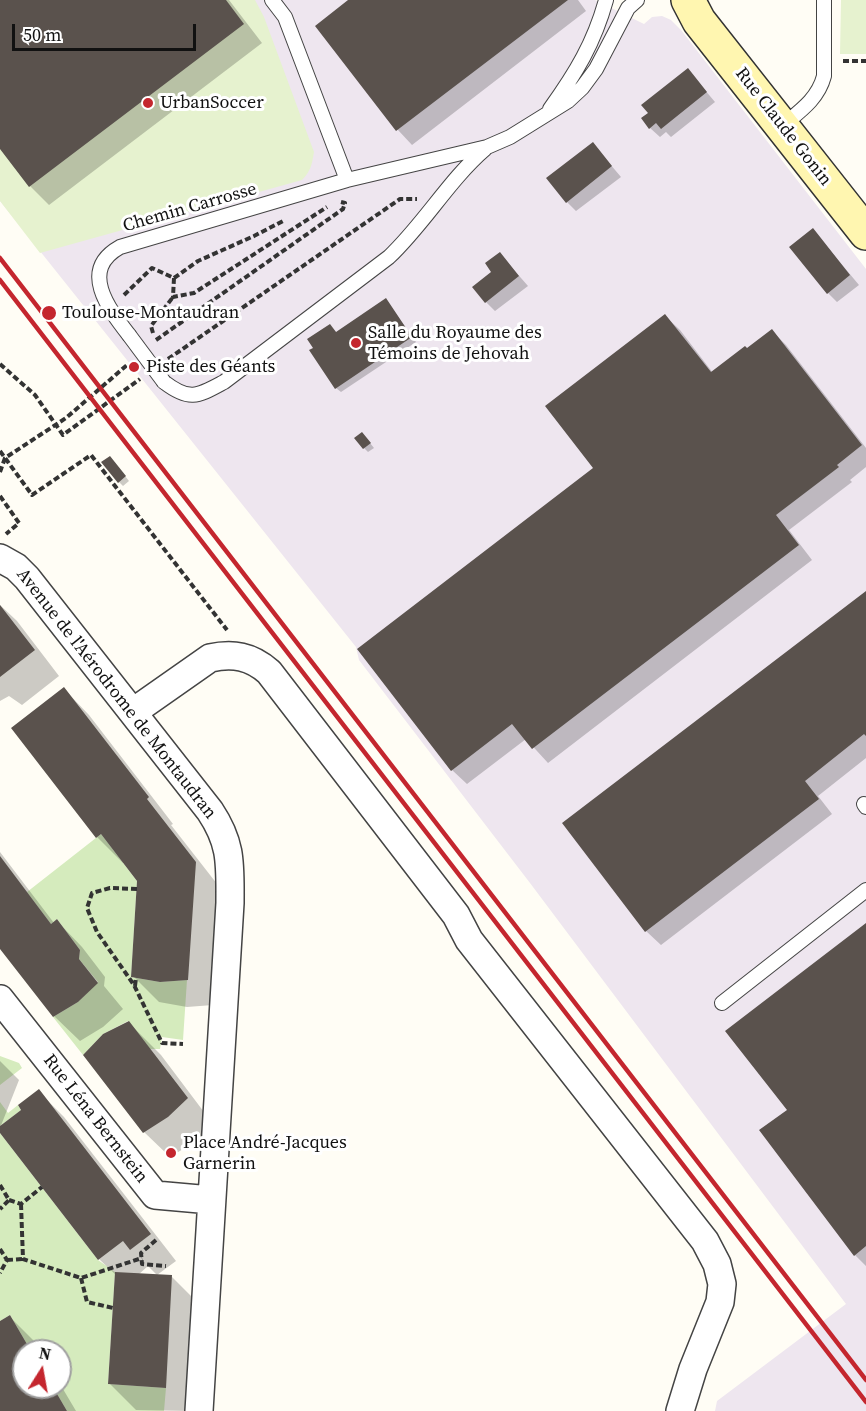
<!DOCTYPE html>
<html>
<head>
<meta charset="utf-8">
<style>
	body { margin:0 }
	#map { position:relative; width:866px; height:1411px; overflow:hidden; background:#fffdf5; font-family:"Source Serif 4",serif }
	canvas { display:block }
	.north { position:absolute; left:12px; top:1339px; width:60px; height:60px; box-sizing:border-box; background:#fff; border:2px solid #a0a0a0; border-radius:50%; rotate:11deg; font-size:16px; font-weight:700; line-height:24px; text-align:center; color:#111 }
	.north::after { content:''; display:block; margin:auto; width:21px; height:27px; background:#c4262e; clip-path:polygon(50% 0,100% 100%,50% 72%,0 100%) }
	.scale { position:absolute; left:12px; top:24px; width:184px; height:27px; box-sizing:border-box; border:3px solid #111; border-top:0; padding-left:8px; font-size:18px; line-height:21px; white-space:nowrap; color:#111; -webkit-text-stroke:4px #fff; paint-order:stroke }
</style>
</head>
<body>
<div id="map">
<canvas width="866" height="1411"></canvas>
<div class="north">N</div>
<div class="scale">50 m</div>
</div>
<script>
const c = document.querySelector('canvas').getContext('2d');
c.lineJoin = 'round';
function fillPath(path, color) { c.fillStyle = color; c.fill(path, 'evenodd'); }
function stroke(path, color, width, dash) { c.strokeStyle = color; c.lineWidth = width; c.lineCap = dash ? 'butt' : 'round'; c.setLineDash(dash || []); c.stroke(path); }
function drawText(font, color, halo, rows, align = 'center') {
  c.font = font + ' "Source Serif 4",serif'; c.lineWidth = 6; c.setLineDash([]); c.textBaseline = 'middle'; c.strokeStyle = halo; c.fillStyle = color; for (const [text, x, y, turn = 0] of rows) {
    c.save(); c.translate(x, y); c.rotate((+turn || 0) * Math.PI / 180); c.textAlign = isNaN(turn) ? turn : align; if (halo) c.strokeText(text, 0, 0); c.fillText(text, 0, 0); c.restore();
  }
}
fillPath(new Path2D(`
	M0 0H595L644 24 652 17 662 16 671 20 681 30 866 269V1411H715L717 1401 846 1304 530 883 359 660 356 647 0 201Z`), '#eee6ef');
fillPath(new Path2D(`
	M101 834 137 881 131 977 160 982 187 980 183 1040 162 1037 160 1049H150L128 1021 103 1034 83 1055 53 1017 78 1002 98 982 79 959 80 950 57 919 51 924 27 892Z
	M0 1056 19 1063 22 1068 0 1085Z
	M0 1102 8 1113 18 1105 21 1110 0 1126Z
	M0 1133 98 1260 115 1272 108 1384 166 1388 164 1411H67L53 1387H60V1351H31L10 1315 0 1321Z`), '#d5ebbd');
fillPath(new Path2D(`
	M0 0H255L264 17 314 152C312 164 311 171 302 180L40 253 0 201Z
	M841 0H866V54H840Z`), '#e6f2cf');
fillPath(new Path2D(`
	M0 0H229L262 43 49 205 30 186 0 147Z
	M350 0H578L586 11 412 145 398 130 317 26Z
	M688 70 715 102 671 137 666 132 660 137 650 128V113Z
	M593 144 621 177 576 211 567 202Z
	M813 230 859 285 837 302 828 293Z
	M500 254 528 286 495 311 486 302Z
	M386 300 416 342 341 392 336 388 330 326 337 333Z
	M665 316 680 330 713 373 772 331 786 345 866 448V467L850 480 852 482 789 530 812 560 548 763 526 739 467 784 452 770Z
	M366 438 374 448 368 452 364 448Z
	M114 462 129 481 123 486 119 482Z
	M866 593V758L818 796 832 814 661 945 646 931 564 823Z
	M0 605 17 621 59 676 22 705 9 696 0 701Z
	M64 689 89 715 173 824 171 825 221 889 213 1005 187 1007 159 1002 133 976 139 880 124 861 123 863 97 837 13 728Z
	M0 852 54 923 57 921 82 947 105 977 104 986 123 1009 103 1027 80 1041 54 1016 0 946Z
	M866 925V1266L855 1255 789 1111Z
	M128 1022 161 1055 213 1124 193 1143 170 1157 144 1132Z
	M0 1061 19 1080 0 1128 24 1110 38 1091 64 1117 176 1261 157 1275 148 1266 138 1275 172 1277 197 1302 191 1411 136 1410 110 1384 117 1276 99 1259 0 1131Z
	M10 1317 35 1342 40 1351H24V1387H60V1384L76 1411H0V1323Z`), '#0003');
fillPath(new Path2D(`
	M0 0H226L244 24 29 187 0 149Z
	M348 0H568L396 131 315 26Z
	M688 68 707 92 661 129 656 123 649 129 641 118 648 113 641 105Z
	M593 142 612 166 566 203 546 178Z
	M813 228 850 275 827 294 789 247Z
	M500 252 519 276 485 303 472 287 491 272 485 263Z
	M386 298 412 337 335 389 309 350 313 348 307 339 330 324 336 332Z
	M665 314 711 372 745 346 747 348 772 329 862 445 837 465 839 467 776 515 799 545 532 749 512 724 451 771 357 649 593 468 545 406Z
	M362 432 371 443 363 449 354 438Z
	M110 456 126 476 118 483 101 462Z
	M866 591V736L864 734 805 781 819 799 645 932 562 823Z
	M0 605 35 650 0 677Z
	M64 687 149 797 147 799 196 862 188 980 160 982 131 977 137 881 101 834 96 838 11 728Z
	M0 856 51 924 57 919 80 950 79 959 98 983 78 1002 53 1017 0 949Z
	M866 923V1246L854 1256 759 1130 787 1110 725 1031Z
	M129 1021 188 1098 168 1117 143 1133 83 1055 103 1034Z
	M39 1089 151 1234 130 1250 123 1241 98 1260 0 1133V1126L21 1110 18 1105Z
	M115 1272 172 1275 166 1388 108 1384Z
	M10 1315 31 1351H24V1387H53L67 1411H0V1321Z`), '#5a524d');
const lane = new Path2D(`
	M272 0 285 17 347 180
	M550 109C576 73 594 43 606 0
	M782 126C800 111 818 99 824 76V0
	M129 335C108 308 79 270 120 247L347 180 487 147 510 137 568 101 582 88 596 69 628 8 637 0
	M164 382C190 402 198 396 224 382L389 257C424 224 449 180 485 149
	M864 804 866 807
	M722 1003 866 890`);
const street = new Path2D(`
	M0 558 16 567 27 578 210 811C232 844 230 864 230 903L199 1411
	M133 712 210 658C233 653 251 656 269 672L456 915 469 940 705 1241 717 1264 722 1284 720 1302 693 1369 680 1411
	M0 999 155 1195 211 1200`);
const secondary = new Path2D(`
	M688 0 699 21 866 233`);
stroke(lane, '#444', 16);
stroke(street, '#444', 30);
stroke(secondary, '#333', 36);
stroke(new Path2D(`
	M843 61H866
	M174 278 198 261 254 236 285 220
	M124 295 152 268 174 278 173 297 194 293 327 207
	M153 333 151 326 173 297
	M156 340 343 209 345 203 341 202
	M168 359 400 199H417
	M0 364 35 395 63 435 140 379
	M0 451 32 495 91 455 227 630
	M0 472 5 458 66 418 127 365
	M0 496 19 523 6 534
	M137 889 110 888 92 893 87 908 97 932 134 985 162 1043 183 1044
	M135 986 136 978
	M0 1185 9 1200 0 1209
	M9 1200 21 1204 42 1187
	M21 1204 23 1259 81 1278 142 1258
	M156 1240 141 1253 142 1264 166 1266
	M0 1249 7 1260 0 1273
	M7 1260 23 1259
	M81 1278 87 1302 113 1308`), '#333', 4, [6, 3]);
stroke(lane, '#fff', 14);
stroke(street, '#fff', 27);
stroke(secondary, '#fff6b0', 33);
stroke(new Path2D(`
	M0 258 866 1380
	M0 280 866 1402`), '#c4262e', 4.5);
const laneBridge = new Path2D(`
	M129 335 164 382`);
stroke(laneBridge, '#444', 16, []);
stroke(laneBridge, '#fff', 14);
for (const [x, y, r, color] of [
	[148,103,6,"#c4262e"],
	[49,313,8,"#c4262e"],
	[356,343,6,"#c4262e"],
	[134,367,6,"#c4262e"],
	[171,1153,6,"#c4262e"]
]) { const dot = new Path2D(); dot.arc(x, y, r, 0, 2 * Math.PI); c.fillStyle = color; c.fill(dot); stroke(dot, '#fff', 2); }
drawText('18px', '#111', '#fff', [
	["UrbanSoccer",160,103],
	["Toulouse-Montaudran",62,313],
	["Salle du Royaume des",368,333],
	["Témoins de Jehovah",368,354],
	["Piste des Géants",146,367],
	["Place André-Jacques",183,1143],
	["Garnerin",183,1164]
], 'left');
drawText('18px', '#111', '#fff', [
	["Rue Claude Gonin",783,127,52],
	["Chemin Carrosse",190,208,-16],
	["Avenue de l'Aérodrome de Montaudran",116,694,52],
	["Rue Léna Bernstein",95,1119,52]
]);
</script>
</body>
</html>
